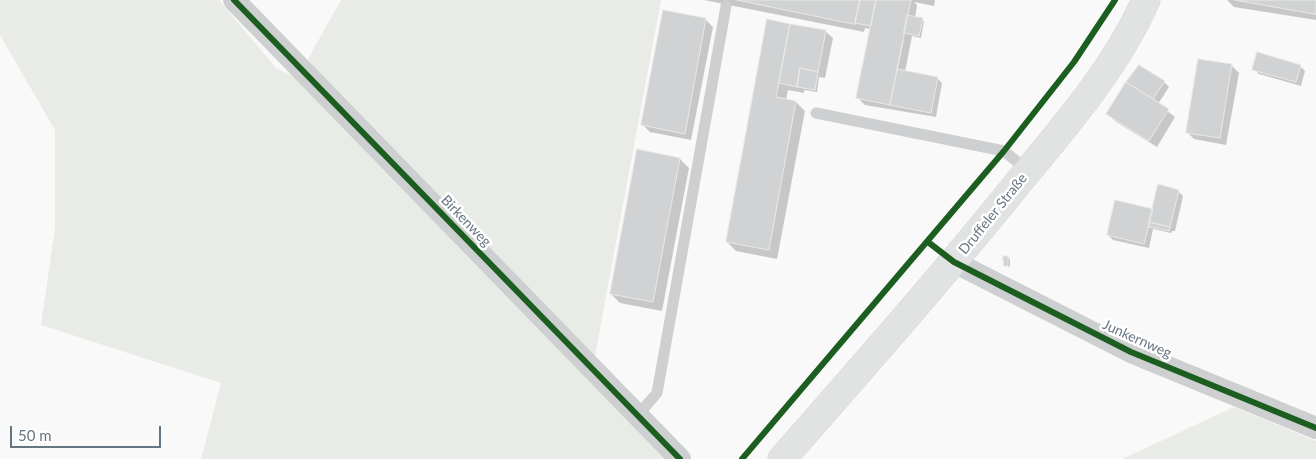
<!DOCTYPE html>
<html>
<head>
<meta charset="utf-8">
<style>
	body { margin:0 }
	#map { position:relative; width:1316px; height:459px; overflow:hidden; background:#f9f9f9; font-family:Lato,sans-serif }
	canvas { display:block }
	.scale { position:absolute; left:10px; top:426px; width:151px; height:22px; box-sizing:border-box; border:2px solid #657683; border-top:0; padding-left:6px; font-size:15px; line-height:18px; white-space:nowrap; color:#657683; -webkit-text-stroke:4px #fff; paint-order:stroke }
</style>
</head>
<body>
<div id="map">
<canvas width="1316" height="459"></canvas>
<div class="scale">50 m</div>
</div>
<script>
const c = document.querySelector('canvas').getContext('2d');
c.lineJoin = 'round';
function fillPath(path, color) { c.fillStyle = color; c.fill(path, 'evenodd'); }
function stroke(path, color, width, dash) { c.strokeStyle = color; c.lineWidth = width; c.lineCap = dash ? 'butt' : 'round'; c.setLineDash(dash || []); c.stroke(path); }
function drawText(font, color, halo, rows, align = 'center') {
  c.font = font + ' Lato,sans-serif'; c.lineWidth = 5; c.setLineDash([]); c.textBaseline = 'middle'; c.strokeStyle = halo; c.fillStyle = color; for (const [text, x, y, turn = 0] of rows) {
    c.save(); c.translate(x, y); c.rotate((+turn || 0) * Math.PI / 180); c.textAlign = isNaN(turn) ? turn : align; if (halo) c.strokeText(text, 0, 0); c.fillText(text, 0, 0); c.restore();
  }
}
fillPath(new Path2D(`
	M0 0H219L277 69 299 78 672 459H201L221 383 41 325 55 228V130L0 35Z
	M341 0H661L594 361 324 82 308 59Z
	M1234 407 1316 441V459H1122Z`), '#e8ebe6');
fillPath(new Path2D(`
	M704 0H935L934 6 914 2 917 5 915 18 924 21 921 38 912 36 905 72 937 78 942 83 936 117 865 105 858 98 871 29 865 28 864 32Z
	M1227 0H1316V20L1234 7Z
	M706 20 713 27 691 140 650 132 643 125Z
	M768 21 825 31 833 38 825 78 819 77 817 92 804 90V93L788 90 786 100 796 102 805 111 777 259 736 251 727 242Z
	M1231 65 1239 73 1226 145 1194 139 1187 132Z
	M1300 66 1305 71 1301 86 1259 74 1254 69Z
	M1164 82 1169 87 1158 104 1175 117 1157 147 1115 121 1108 114Z
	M680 159 689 168 662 311 620 303 611 294Z
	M1178 191 1183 196 1175 231H1172L1171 233 1153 229 1149 248 1113 240 1108 235 1152 210Z
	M1008 257 1010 260V267L1005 265Z`), '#0003');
const building = new Path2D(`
	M737 0H860L855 24Z
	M860 0H876L871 26 855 23Z
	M876 0H911L890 105 856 98Z
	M1235 0H1316V14Z
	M663 10 706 18 685 134 641 125Z
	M907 15 923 18 919 36 904 33Z
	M767 19 790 24 776 97 796 101 769 250 726 242Z
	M790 24 826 30 818 72 800 68 797 87 779 83Z
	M903 41 897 69 938 77 931 113 890 105Z
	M1257 52 1301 65 1296 82 1252 70Z
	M1198 59 1232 64 1220 138 1186 133Z
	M1139 65 1165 81 1153 99 1126 82Z
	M800 68 818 72 815 90 797 87Z
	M1126 82 1169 109 1149 141 1106 114Z
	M637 149 680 158 653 302 610 294Z
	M1158 184 1179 190 1170 227 1149 222Z
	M1115 200 1153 209 1144 244 1107 235Z
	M1149 222 1170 227 1169 231 1149 227Z
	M1003 256H1008V266H1004Z`);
fillPath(building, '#d0d2d3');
stroke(building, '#e8e8e8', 1);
const secondary = new Path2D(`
	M782 459C862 368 942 277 1018 183 1065 126 1116 68 1146 0`);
stroke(secondary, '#d5d6d7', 29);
stroke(new Path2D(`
	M816 113 1004 151 1028 171
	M637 416 657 393 726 6`), '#cecfd0', 11);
stroke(new Path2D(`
	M234 0 680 459
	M954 262 1131 352 1316 428`), '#cecfd0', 22);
stroke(secondary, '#e1e2e2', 28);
stroke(new Path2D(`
	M234 0 680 459
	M928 242 954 262 1131 352 1316 428
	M742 459 1004 151 1074 62 1115 0`), '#1b5e20', 6);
drawText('14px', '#657683', '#fff', [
	["Druffeler Straße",993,214,-51],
	["Birkenweg",466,221,46],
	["Junkernweg",1137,339,24]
]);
</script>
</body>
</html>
